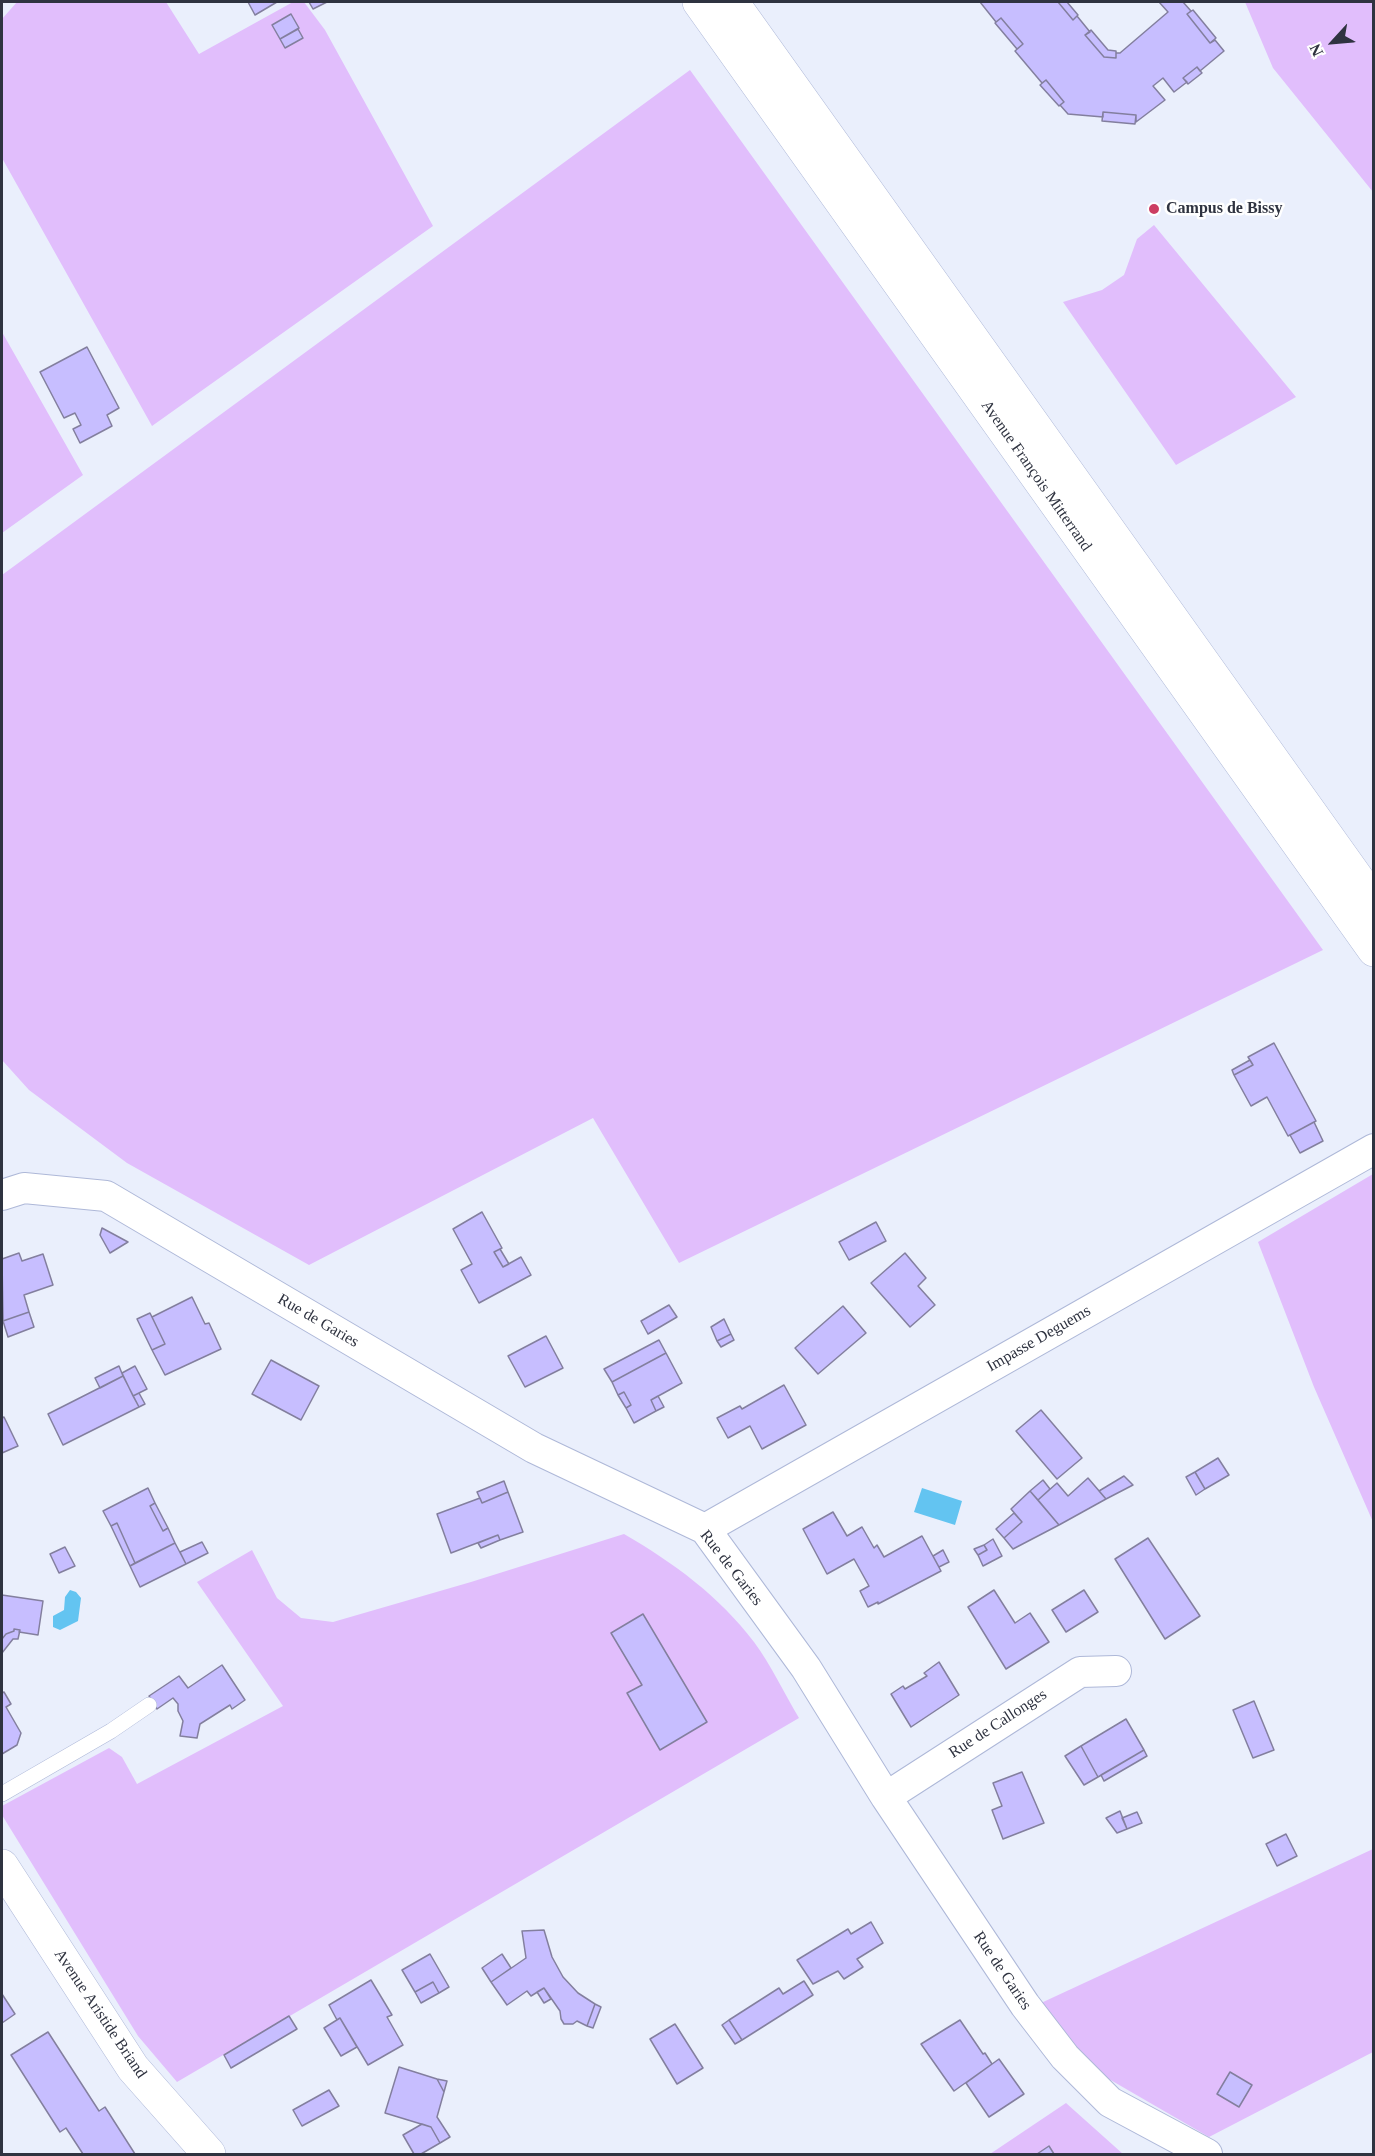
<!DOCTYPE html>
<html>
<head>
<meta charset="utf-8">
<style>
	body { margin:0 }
	#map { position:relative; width:1375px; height:2156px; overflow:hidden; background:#eaeffc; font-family:Georgia,serif }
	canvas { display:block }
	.frame { position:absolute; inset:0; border:3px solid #2f3340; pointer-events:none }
	.north { position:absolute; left:1303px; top:12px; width:60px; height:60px; -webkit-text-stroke:4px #fff; paint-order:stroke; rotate:244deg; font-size:16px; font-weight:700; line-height:24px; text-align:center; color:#2f3340 }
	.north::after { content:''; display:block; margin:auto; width:21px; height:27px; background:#2f3340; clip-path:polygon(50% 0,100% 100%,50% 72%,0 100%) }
</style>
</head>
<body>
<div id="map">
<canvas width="1375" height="2156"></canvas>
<div class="frame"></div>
<div class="north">N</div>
</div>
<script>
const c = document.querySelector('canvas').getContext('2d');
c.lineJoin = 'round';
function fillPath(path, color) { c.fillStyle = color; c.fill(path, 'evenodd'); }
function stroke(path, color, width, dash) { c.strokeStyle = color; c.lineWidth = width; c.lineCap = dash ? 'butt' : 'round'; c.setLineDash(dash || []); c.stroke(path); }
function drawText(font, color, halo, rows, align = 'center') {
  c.font = font + ' Georgia,serif'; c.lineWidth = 5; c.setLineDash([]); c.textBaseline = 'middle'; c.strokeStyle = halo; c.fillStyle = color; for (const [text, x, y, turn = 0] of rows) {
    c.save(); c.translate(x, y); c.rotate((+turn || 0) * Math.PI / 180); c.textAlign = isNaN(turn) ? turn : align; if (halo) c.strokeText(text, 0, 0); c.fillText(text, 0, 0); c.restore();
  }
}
fillPath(new Path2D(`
	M17 2H166L199 54 293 2H304L325 30 433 226 152 426 2 158V19Z
	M1245 2H1373V192L1273 68Z
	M690 70 1323 950 679 1263 593 1118 309 1265 127 1163 29 1090 2 1060V575Z
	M1154 225 1296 397 1176 465 1063 302 1102 290 1124 275 1137 239Z
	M2 332 83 475 2 533Z
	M1373 1174V1522L1314 1387 1258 1242Z
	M624 1534C674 1563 719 1596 754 1642 771 1665 784 1693 799 1718L177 2082 138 2036 2 1815V1806L109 1748 122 1757 137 1784 283 1706 197 1582 252 1550 277 1598 301 1618 333 1622 471 1582Z
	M1373 1849V2052L1209 2137 1095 2071 1041 2003Z
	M1066 2103 1123 2154H990Z`), '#e1befc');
fillPath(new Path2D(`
	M922 1488 962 1501 955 1525 914 1512Z
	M70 1590 76 1592 81 1598 78 1621 60 1630 53 1627V1616L64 1610 65 1597Z`), '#63c4f1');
const building = new Path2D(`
	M248 2H277L255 15Z
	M309 2H327L313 9Z
	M980 2H1058L1073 20 1077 16 1090 32 1085 35 1104 57 1116 58V53H1120L1168 12 1159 2H1183L1191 11 1187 14 1210 43 1215 40 1224 51 1200 71 1197 67 1183 78 1187 82 1174 92 1163 78 1153 86 1165 100 1136 122V115L1103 112V117L1068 114 1060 105 1064 102 1046 80 1042 83 1015 51 1023 44 1001 18 996 22Z
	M1058 2H1067L1078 15 1073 20Z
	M1193 10 1216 38 1210 43 1187 14Z
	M291 14 299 28 280 39 272 25Z
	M1001 18 1023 44 1017 49 995 23Z
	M298 29 303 38 285 48 280 39Z
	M1091 30 1108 50 1116 51V58L1104 57 1085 35Z
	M1197 67 1202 73 1188 84 1183 78Z
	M1046 80 1064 102 1059 106 1040 85Z
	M1103 112 1136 115 1135 124 1102 121Z
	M87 347 119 408 107 415 112 426 80 443 73 429 81 425 75 413 64 418 40 372Z
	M1274 1043 1316 1121 1288 1136 1267 1097 1251 1106 1234 1075 1253 1065 1248 1057Z
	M1250 1060 1253 1065 1234 1075 1232 1070Z
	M1314 1122 1323 1141 1300 1153 1290 1135Z
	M482 1212 502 1248 494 1252 503 1267 521 1257 531 1275 479 1303 461 1270 472 1264 453 1229Z
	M876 1222 886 1241 849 1260 839 1242Z
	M102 1228 128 1242 110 1253 100 1235Z
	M500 1249 509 1264 503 1267 494 1252Z
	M19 1253 22 1261 43 1254 53 1285 24 1295 29 1312 3 1321 2 1259Z
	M905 1253 926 1278 918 1286 935 1305 910 1327 871 1283Z
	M192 1297 205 1324 209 1323 221 1349 165 1375 152 1350 165 1344 152 1317Z
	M669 1305 677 1317 648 1334 641 1321Z
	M843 1306 866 1333 818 1374 795 1348Z
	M29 1312 34 1327 8 1337 3 1321Z
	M150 1313 165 1344 152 1350 137 1319Z
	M724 1319 731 1334 717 1341 711 1327Z
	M731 1334 734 1340 721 1347 717 1341Z
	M546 1336 563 1368 525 1387 508 1356Z
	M659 1340 666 1353 612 1382 604 1369Z
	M666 1353 682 1383 651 1400 656 1411 634 1423 626 1408 631 1405 624 1392 618 1395 612 1382Z
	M271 1360 319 1386 301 1420 252 1394Z
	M119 1366 123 1376 100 1388 95 1378Z
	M135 1366 147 1389 133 1396 122 1373Z
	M123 1376 139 1407 63 1445 48 1414Z
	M784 1385 806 1425 762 1449 750 1426 728 1438 717 1418 740 1406 742 1409Z
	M624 1392 631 1405 626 1408 618 1395Z
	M139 1393 145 1404 139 1407 133 1396Z
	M658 1396 664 1407 656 1411 651 1400Z
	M1041 1410 1082 1458 1057 1479 1016 1431Z
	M4 1417 18 1446 2 1453V1418Z
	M1218 1458 1229 1475 1205 1489 1195 1472Z
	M1195 1472 1205 1489 1196 1495 1186 1477Z
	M1124 1476 1133 1485 1106 1499 1099 1491Z
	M1088 1478 1106 1499 1059 1525 1038 1500 1057 1483 1068 1496Z
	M1043 1480 1050 1489 1038 1500 1030 1491Z
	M504 1481 508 1492 482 1503 477 1492Z
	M148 1488 155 1503 150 1506 163 1531 168 1528 175 1543 135 1563 117 1523 111 1526 103 1511Z
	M1030 1491 1059 1525 1013 1549 1004 1538 1022 1522 1011 1509Z
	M508 1492 523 1532 500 1540 498 1535 451 1553 437 1514 480 1498 482 1503Z
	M155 1503 168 1528 163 1531 150 1506Z
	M833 1512 847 1536 862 1527 874 1548 877 1545 884 1557 922 1536 941 1571 878 1604V1602L868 1607 860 1591 869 1586 854 1559 827 1574 803 1529Z
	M1014 1513 1022 1522 1004 1538 996 1529Z
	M117 1523 135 1563 130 1566 111 1526Z
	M498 1535 500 1540 481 1548 478 1543Z
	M1148 1538 1200 1616 1165 1639 1115 1559Z
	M993 1539 1002 1556 983 1566 978 1555 987 1550 984 1545Z
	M202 1542 208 1553 186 1564 180 1552Z
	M175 1543 186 1564 140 1587 130 1566Z
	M984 1545 987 1550 978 1555 974 1549Z
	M65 1547 75 1566 59 1573 50 1554Z
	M943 1550 949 1562 939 1567 933 1556Z
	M994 1590 1015 1623 1030 1613 1049 1642 1006 1669 968 1607Z
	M1084 1590 1098 1612 1066 1632 1052 1610Z
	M2 1595 43 1601 38 1635 19 1632 20 1630 14 1629V1631L6 1634 2 1639Z
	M643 1614 707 1722 660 1750 627 1693 642 1685 611 1633Z
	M14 1629 20 1630 18 1639H13L2 1653V1639L6 1634 14 1631Z
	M939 1662 959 1695 911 1727 891 1694 903 1686 905 1689 927 1676 924 1673Z
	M222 1665 245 1700 232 1709 230 1705 200 1724 197 1738 180 1736 183 1721 178 1711V1704L173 1698 157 1709 149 1696 179 1676 188 1688Z
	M4 1692 11 1704 6 1707 21 1733 17 1745 2 1754V1693Z
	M1254 1701 1274 1750 1253 1758 1233 1710Z
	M1126 1719 1144 1750 1098 1777 1081 1746Z
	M1081 1746 1098 1777 1084 1785 1065 1756Z
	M1144 1750 1147 1756 1104 1781 1101 1775Z
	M1022 1772 1044 1823 1003 1839 992 1810 1002 1806 993 1783Z
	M1120 1811 1127 1829 1117 1833 1106 1818Z
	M1137 1812 1142 1823 1127 1829 1122 1818Z
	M1286 1834 1297 1856 1277 1866 1266 1844Z
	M871 1922 883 1943 857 1959 863 1967 844 1979 838 1971 813 1984 797 1960 848 1929 851 1934Z
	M544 1930 552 1957 563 1977 578 1993 595 2004 587 2026 577 2021 573 2024H564L561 2019 560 2011 544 1988 531 1996 527 1991 507 2005 491 1982 526 1958 522 1931Z
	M430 1954 449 1987 439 1993 433 1982 415 1992 402 1970Z
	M502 1954 511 1968 491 1982 482 1968Z
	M371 1980 392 2015 387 2017 403 2045 368 2065 340 2018 337 2020 329 2005Z
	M804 1981 813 1995 742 2040 729 2020 779 1988 783 1994Z
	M433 1982 439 1993 421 2003 415 1992Z
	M544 1988 551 1999 544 2003 537 1992Z
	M2 1994 15 2014 2 2023Z
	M595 2004 601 2007 593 2028 587 2026Z
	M289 2016 297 2029 231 2068 224 2055Z
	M340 2018 357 2047 341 2056 324 2028Z
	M729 2020 742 2040 735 2044 722 2025Z
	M960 2020 983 2054 985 2053 992 2064 954 2091 921 2044Z
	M675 2024 703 2068 677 2084 650 2039Z
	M48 2032 99 2111 105 2107 135 2154H83L66 2128 60 2132 11 2055Z
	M999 2059 1024 2094 989 2117 966 2083Z
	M399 2067 437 2079 444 2092 437 2117 450 2137 440 2143 431 2127 385 2113Z
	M1230 2072 1252 2085 1239 2107 1217 2094Z
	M437 2079 447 2081 444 2092Z
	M329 2090 339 2106 302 2126 293 2110Z
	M422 2124 431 2127 440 2143 421 2154H414L403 2135Z
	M1049 2146 1054 2154H1037Z`);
fillPath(building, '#c7beff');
stroke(building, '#837f9e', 1.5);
const service = new Path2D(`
	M2 1794 111 1731 149 1705`);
const minor = new Path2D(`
	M2 1195 24 1188 106 1196 534 1448 705 1529 806 1668 886 1797 1025 2005 1065 2057 1110 2102 1207 2154
	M705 1529 1374 1149
	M886 1797 1080 1672 1116 1671`);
const tertiary = new Path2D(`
	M2 1866 133 2068 209 2154`);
const secondary = new Path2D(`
	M699 2 1374 950
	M732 2 1374 902`);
stroke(service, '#aeb8d8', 16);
stroke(minor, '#aeb8d8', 32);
stroke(tertiary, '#aeb8d8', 34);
stroke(secondary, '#aeb8d8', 34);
stroke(service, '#fff', 15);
stroke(minor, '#fff', 30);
stroke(tertiary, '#fff', 33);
stroke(secondary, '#fff', 33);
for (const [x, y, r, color] of [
	[1154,209,6,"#cc3d62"]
]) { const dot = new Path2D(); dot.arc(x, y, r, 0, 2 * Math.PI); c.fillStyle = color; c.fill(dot); stroke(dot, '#fff', 2); }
drawText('bold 16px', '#2f3340', '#fff', [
	["Campus de Bissy",1166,209]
], 'left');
drawText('16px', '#2f3340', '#fff', [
	["Avenue François Mitterrand",1036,476,55],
	["Rue de Garies",318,1321,30],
	["Impasse Deguems",1039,1339,-30],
	["Rue de Garies",731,1568,52],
	["Rue de Callonges",998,1724,-33],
	["Rue de Garies",1002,1971,56],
	["Avenue Aristide Briand",100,2014,56]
]);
</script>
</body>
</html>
